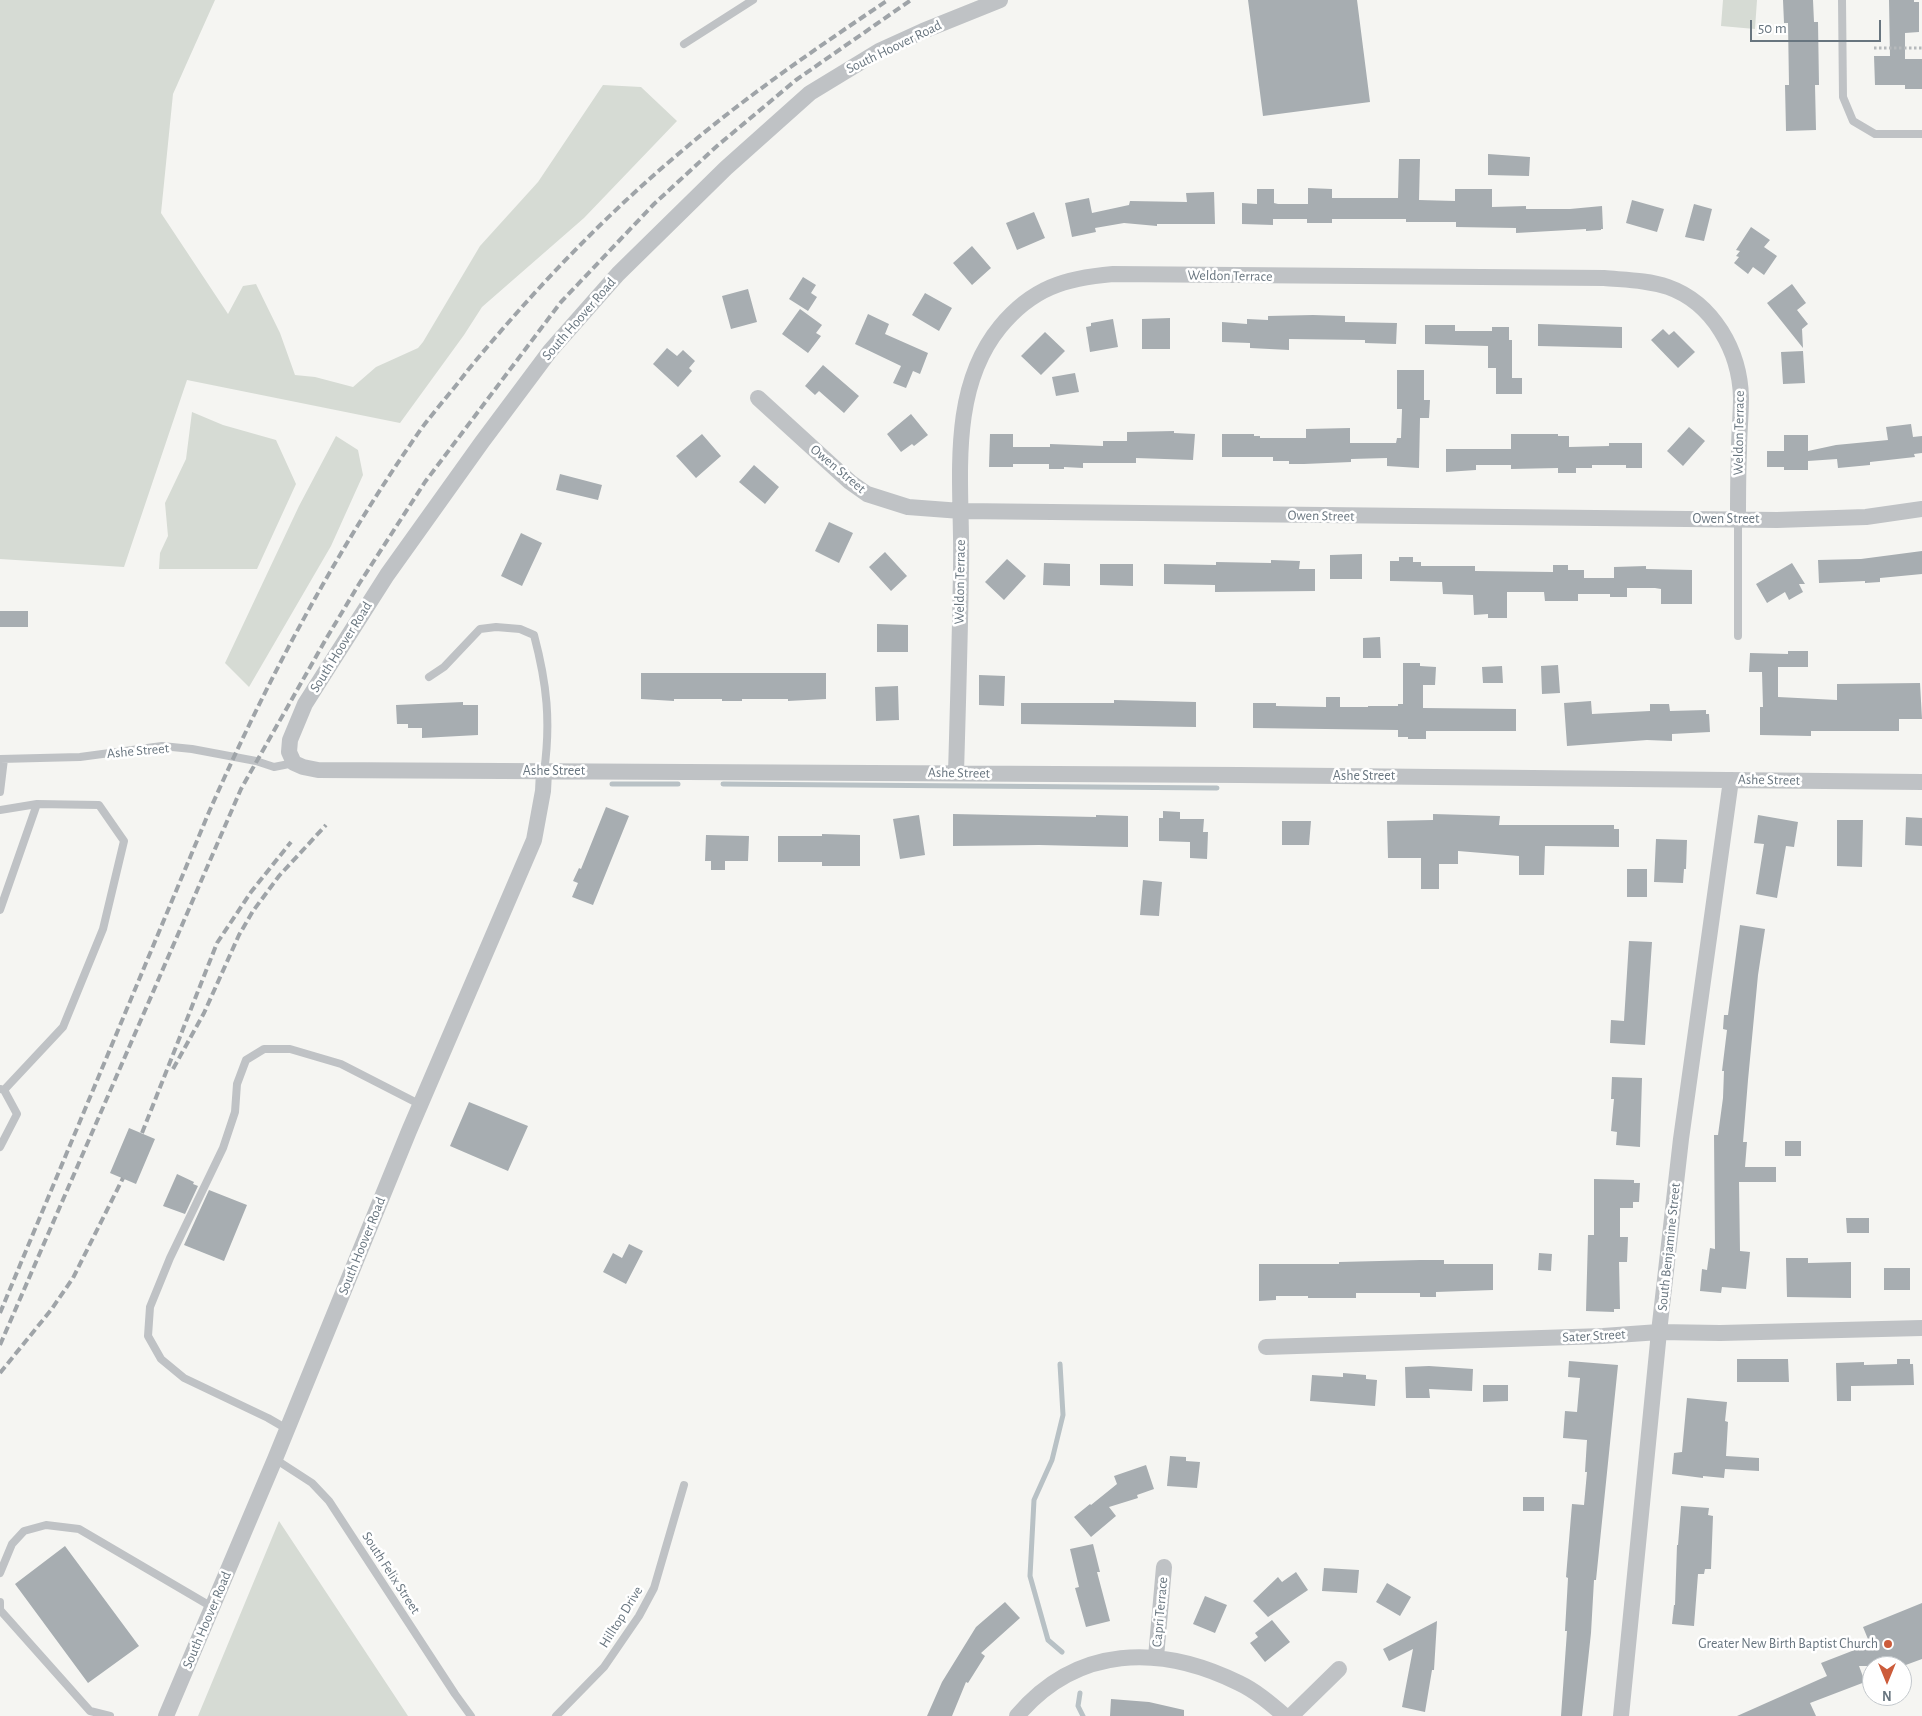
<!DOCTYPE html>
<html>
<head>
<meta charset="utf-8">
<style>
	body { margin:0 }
	#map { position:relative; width:1922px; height:1716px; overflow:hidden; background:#f5f5f2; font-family:"Alegreya Sans",sans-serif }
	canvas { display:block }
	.north { position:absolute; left:1862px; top:1656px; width:50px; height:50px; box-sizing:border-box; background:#fff; border:1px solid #c3c8cc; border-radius:50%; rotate:180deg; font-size:14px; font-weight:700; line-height:20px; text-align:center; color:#68757f }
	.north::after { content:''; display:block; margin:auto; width:18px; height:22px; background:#cc5c3b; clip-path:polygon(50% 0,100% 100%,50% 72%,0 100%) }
	.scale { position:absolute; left:1750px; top:20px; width:131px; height:22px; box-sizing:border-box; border:2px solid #68757f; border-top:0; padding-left:6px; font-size:15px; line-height:18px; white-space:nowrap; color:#68757f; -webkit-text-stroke:4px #fff; paint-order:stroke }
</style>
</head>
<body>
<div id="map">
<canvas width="1922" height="1716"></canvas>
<div class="north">N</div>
<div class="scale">50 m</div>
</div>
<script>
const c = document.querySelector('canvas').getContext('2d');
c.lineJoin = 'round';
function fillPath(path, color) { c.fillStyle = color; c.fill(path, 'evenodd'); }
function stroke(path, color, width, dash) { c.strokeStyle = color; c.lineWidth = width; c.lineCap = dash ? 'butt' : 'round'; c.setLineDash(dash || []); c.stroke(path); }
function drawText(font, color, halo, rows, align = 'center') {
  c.font = font + ' "Alegreya Sans",sans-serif'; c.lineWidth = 5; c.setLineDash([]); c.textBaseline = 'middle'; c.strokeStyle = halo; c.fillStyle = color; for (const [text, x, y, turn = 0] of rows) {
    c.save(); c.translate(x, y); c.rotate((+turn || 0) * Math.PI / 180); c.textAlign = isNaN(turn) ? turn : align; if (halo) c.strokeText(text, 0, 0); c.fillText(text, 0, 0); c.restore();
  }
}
fillPath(new Path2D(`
	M0 0H215L173 94 161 213 228 314 243 286 256 284 280 333 295 375 315 377 353 387 376 367 418 348 423 342 480 246 538 182 603 85 641 87 677 121 584 218 482 307 464 335 400 423 187 380 124 567 0 559Z
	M1723 0H1757L1755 29 1721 26Z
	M192 412 223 425 276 440 296 484 257 569H159L160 553 168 536 165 503 186 459Z
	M336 436 358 450 363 475 331 546 249 687 225 663 299 506Z
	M279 1521 408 1716H198Z`), '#d6dbd4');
stroke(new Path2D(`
	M612 784H678
	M723 784 1217 788
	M1060 1364 1063 1415 1052 1460 1034 1500 1030 1576 1048 1640 1062 1652
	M1080 1693 1078 1706 1083 1716`), '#b8c1c5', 5);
fillPath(new Path2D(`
	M1248 0H1357L1370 102 1263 116Z
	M1783 0H1813L1814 22H1818L1819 85H1815L1816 130 1786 131 1785 85H1789L1788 23H1784Z
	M1889 0H1914V2H1919V32L1905 33V59H1922V89H1905V85H1875L1874 56H1890Z
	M1488 154 1530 157 1529 176 1488 175Z
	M1399 159H1420L1419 200 1455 201V189H1492V207L1526 206V209H1570L1602 206 1603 229H1601V230L1586 231V229L1516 233V228L1456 227V222H1406V219H1332V223H1307V219H1273V225L1242 224V203L1257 204V189H1274V203L1278 204H1308V188L1332 189V198H1398Z
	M1214 192 1215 224H1157V226L1124 223 1095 228 1096 232 1072 237 1065 203 1089 198 1092 213 1129 205 1130 201 1187 202 1186 193Z
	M1632 200 1664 209 1657 232 1626 223Z
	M1694 204 1712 209 1704 241 1685 237Z
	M1034 212 1045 238 1017 250 1006 223Z
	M1751 227 1770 240 1764 247 1777 256 1764 275 1753 267 1748 274 1734 263 1739 257 1736 256 1740 251 1736 250Z
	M972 246 991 268 972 285 953 263Z
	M803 277 816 285 811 293 817 297 808 311 789 299Z
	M1792 284 1806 303 1797 310 1808 324 1802 329 1803 348 1767 303Z
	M748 289 757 322 731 329 722 296Z
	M925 293 952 308 939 331 912 315Z
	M800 309 822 325 816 333 821 336 808 353 782 334Z
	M868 314 889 324 885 334 928 353 920 374 913 371 906 388 893 383 901 366 855 344Z
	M1313 315 1345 316V322L1397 323 1396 344 1365 343V340L1289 339V350L1250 348V343L1222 342V322L1247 324V319L1268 320V316Z
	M1170 318V349H1142V319Z
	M1113 319 1118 347 1090 352 1086 327 1091 326V323Z
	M1538 324 1622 327V348L1538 346Z
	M1425 325H1455V331H1492V327H1509V340H1512V378H1522V394H1496V368H1488V346L1425 344Z
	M1663 329 1669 335 1674 331 1695 352 1678 368 1651 340Z
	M1045 332 1065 351 1041 375 1021 356Z
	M667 348 677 356 683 350 695 361 689 368 692 371 678 387 653 364Z
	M1803 351 1805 383 1783 384 1781 352Z
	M823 365 859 396 844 413 819 391 815 395 805 386Z
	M1397 370H1424V400H1430L1429 418H1420L1419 468 1387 466V458L1351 459V462L1304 464H1289V461H1273V457H1222V434H1254V436H1260V438H1306V429L1350 428V443H1396L1397 438H1401L1402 409H1397Z
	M1075 373 1079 392 1056 396 1052 377Z
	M911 414 928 435 914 446 912 444 901 452 887 434Z
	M1911 424 1913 437 1922 436V453L1914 454 1915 457 1870 462V465L1838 468 1837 459 1808 461V470H1784V467H1767V451H1784V435H1808V451L1836 445 1888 440 1886 427Z
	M1689 427 1705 441 1683 466 1667 451Z
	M1174 431V433L1195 434 1193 460 1136 458V463H1083V468L1064 467V469H1049V464H1013V467H989L990 434H1013V447H1050V444L1103 446V441H1127V432Z
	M702 434 721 456 696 478 676 456Z
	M1511 434H1558V436H1569V447L1609 446V443H1642V468H1626V465H1592V468H1576V473H1558V468L1511 469V465H1476V470L1446 472V449H1511Z
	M754 465 779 487 765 504 739 482Z
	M560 474 602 485 598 500 556 490Z
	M829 522 853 533 839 563 815 551Z
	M521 533 542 543 522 586 501 576Z
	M1922 551V574L1880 578V582L1865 583V581L1819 583 1818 560 1861 559Z
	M885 552 907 576 891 591 869 567Z
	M1362 554V579H1330V555Z
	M1399 557H1413V562H1421V566H1475V571L1553 572V565H1568V570H1584V578H1614V567L1646 566V569L1692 570V604H1661V589L1655 588H1627V597H1610V594H1578V601H1545L1544 592H1507V618H1488V614L1474 615 1473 595 1443 594 1442 582 1390 581V561H1399Z
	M1007 559 1026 576 1004 600 985 582Z
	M1271 560 1300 561 1299 569H1315V591L1215 592V585L1164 584V564L1216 565V562L1271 563Z
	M1044 563 1070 564V586L1043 585Z
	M1792 563 1805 584H1799L1803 592 1789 600 1785 592 1767 603 1756 584Z
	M1100 564H1133V586L1100 585Z
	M0 611H28V627H0Z
	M877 624 908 625V652H877Z
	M1380 637 1381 658H1363V638Z
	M1788 651H1808V667H1778V697L1837 700V684L1920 683 1922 719H1899V731H1811V736L1760 735V707H1763L1762 672H1749L1750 653 1788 654Z
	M1403 663H1420V666L1436 667 1435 685H1423V708L1516 709V731H1426V739H1408V737H1398V730L1253 728V703H1276V706L1326 707V697H1340V707H1368V706H1398V704H1403Z
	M1558 665 1560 693 1542 694 1541 666Z
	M1502 666 1503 683H1483L1482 667Z
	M641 673H826V699L788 701V699H742V701H722V699H674V701L641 699Z
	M979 675 1005 676 1004 706 979 705Z
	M898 686 899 720 876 721 875 687Z
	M1114 700 1196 702V727L1021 724V703H1114Z
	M1591 701 1592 714 1650 711V704H1669L1670 711 1706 710V714H1709L1710 732 1672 734V741L1647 740 1567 746 1564 703Z
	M463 702V705H478V735L422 738V728H408V724H397L396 705Z
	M606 807 629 816 593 905 572 897 578 883 573 881 579 868 581 869Z
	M1163 811 1180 812V819H1204L1203 832H1208L1207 859 1190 858V842L1159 841V818H1163Z
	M953 814 1096 817V815L1128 816V847L1039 845 953 846Z
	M1433 814 1500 816 1499 825H1614V829H1619V847L1545 846 1544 875H1519V856L1458 851V864H1439V889H1421V858H1388L1387 821 1433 820Z
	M919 815 925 855 900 859 893 819Z
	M1758 815 1798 822 1794 847 1786 846 1777 898 1756 894 1764 844 1754 843Z
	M1906 817 1922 818V846L1905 845Z
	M1837 820H1863L1862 867 1837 866Z
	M1282 821H1311L1309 845H1282Z
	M822 834 860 835V866H822V862H778V836H822Z
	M706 835 749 836 748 861H725V870H711V861H705Z
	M1656 839 1687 840 1686 869H1684L1683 883 1654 882Z
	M1627 869H1647V897H1627Z
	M1143 880 1162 882 1159 916 1140 915Z
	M1740 925 1765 929 1758 975 1748 1080 1743 1142H1747L1745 1167H1776V1182H1739L1740 1251 1750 1252 1746 1289 1722 1287 1721 1293 1700 1291 1702 1269 1707 1270 1710 1248 1715 1249 1714 1135H1718L1723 1098 1724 1071H1722L1727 1030 1723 1029 1724 1015H1728Z
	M1629 941 1652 942 1645 1045 1610 1043 1611 1020 1624 1021Z
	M1612 1077 1642 1078 1640 1147 1616 1145 1617 1132 1611 1131 1614 1099H1611Z
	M469 1102 528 1126 508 1171 450 1146Z
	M129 1128 155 1139 136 1184 110 1173Z
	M1785 1141H1801V1156H1785Z
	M177 1174 194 1182 193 1184 198 1186 185 1214 163 1206Z
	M1594 1179 1634 1180V1183H1640L1639 1202H1633V1208H1620V1237H1628L1627 1262H1619L1620 1309H1614V1312L1586 1311 1588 1235H1594Z
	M209 1190 247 1205 224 1261 184 1245Z
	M1846 1218H1869V1233H1847Z
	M629 1244 643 1251 626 1284 603 1272 613 1253 622 1258Z
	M1539 1253 1552 1254 1551 1271 1538 1270Z
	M1786 1258H1808V1263L1851 1262V1298L1787 1297Z
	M1420 1260H1444V1264H1493V1290L1436 1292V1297H1420V1293H1356V1298H1308V1296H1276V1300L1259 1301V1264H1339V1262Z
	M1884 1268H1910V1290H1884Z
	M1737 1359H1788L1789 1382H1737Z
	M1897 1359H1910V1364H1913L1914 1385 1851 1386V1401H1837L1836 1363 1864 1362V1365L1897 1364Z
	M1569 1361 1618 1365 1596 1580H1594L1591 1633 1582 1716H1561L1567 1631H1565L1568 1578 1566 1577 1572 1504 1584 1505 1587 1472H1585L1587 1440 1563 1438 1565 1411 1577 1412 1580 1378 1568 1377Z
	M1429 1366 1473 1369 1472 1391 1429 1389 1430 1398H1406L1405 1367Z
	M1343 1373 1366 1375V1379L1377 1380 1375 1406 1310 1401 1312 1375 1343 1377Z
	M1483 1385H1508V1401L1483 1402Z
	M1687 1398 1727 1402 1725 1421 1728 1422 1726 1456 1759 1458V1471L1725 1469 1724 1478 1703 1476V1478L1672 1474 1674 1453 1682 1452Z
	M1170 1456 1186 1457V1461L1200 1462 1197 1488 1167 1486Z
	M1146 1465 1154 1489 1137 1495 1138 1498 1109 1507 1116 1516 1091 1537 1074 1517 1090 1504 1091 1505 1117 1484 1114 1476Z
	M1523 1497H1544V1511H1523Z
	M1681 1506 1709 1508 1708 1515 1713 1516 1711 1569H1705L1704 1574H1698L1694 1626 1672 1624 1674 1605H1675L1677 1545H1678Z
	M1093 1544 1100 1572H1097L1110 1621 1086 1627 1075 1588 1079 1587 1070 1549Z
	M65 1546 139 1646 88 1683 15 1584Z
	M1324 1568 1359 1570 1357 1593 1322 1591Z
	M1296 1572 1308 1590 1268 1617 1253 1601 1278 1577 1282 1582Z
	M1387 1583 1411 1597 1400 1616 1376 1602Z
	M1205 1596 1227 1605 1215 1633 1193 1624Z
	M1005 1602 1020 1618 981 1653 985 1656 968 1683 966 1682 952 1716H927L942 1682 976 1627Z
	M1922 1603V1659L1903 1666H1859L1865 1682 1810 1703 1816 1716H1737L1827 1676 1821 1663 1870 1644 1863 1627Z
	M1272 1620 1290 1642 1265 1662 1250 1643 1258 1637 1255 1633Z
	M1437 1621 1434 1670H1432L1425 1712 1402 1707 1413 1649 1389 1661 1383 1649Z
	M1111 1699 1149 1702 1184 1710V1716H1110Z`), '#a7adb1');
stroke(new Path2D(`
	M1874 48H1922`), '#b6b9bb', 3, [2.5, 2.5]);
stroke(new Path2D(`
	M1842 0 1843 97 1853 121 1875 134H1922
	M684 44 753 0
	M1738 636V519
	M429 677 444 667 480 629 496 627 520 629 534 635C547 684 551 722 544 772
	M0 759 80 757 162 746 192 749 256 761 274 767 294 763
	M0 792 4 759
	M0 810 37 804 99 805 124 841 103 929 63 1027 4 1090
	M0 910 37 804
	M0 1089 4 1090 17 1114 0 1147
	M287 1429 268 1418 184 1378 161 1359 148 1336 150 1307 170 1258 223 1148 235 1112 237 1084 246 1060 264 1049H290L341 1064 421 1105
	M275 1459 312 1483 329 1501 455 1694 471 1716
	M0 1573 12 1544 24 1531 46 1525 79 1529 212 1607
	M0 1602V1610L90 1711 110 1716
	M556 1716 604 1667 639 1616 654 1588 684 1485`), '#bfc2c5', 8);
stroke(new Path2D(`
	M1000 0 923 31 879 51 810 93 726 168 618 274 550 351 482 442 387 575 305 704 290 740 289 752 294 763 303 767 318 770 1240 775 1922 782
	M758 398 850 482 867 494 908 507 961 511 1777 520 1866 517 1922 509
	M956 773C958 705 960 637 961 568 963 488 946 393 1000 327 1032 288 1065 278 1113 274L1604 278C1626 280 1647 280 1668 287 1713 303 1740 351 1741 398 1741 415 1739 433 1739 451 1738 474 1738 496 1738 519
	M1266 1347 1603 1336 1659 1332 1720 1333 1922 1328
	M1156 1657 1164 1567
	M166 1716 275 1459 409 1131 534 840 543 791 544 772
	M1017 1716C1077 1645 1160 1644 1239 1683 1256 1691 1271 1704 1285 1716
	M1291 1716 1339 1669
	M1621 1716 1659 1332 1681 1139 1731 780`), '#bfc2c5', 16);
stroke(new Path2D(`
	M173 1069 204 1013 239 935 253 911 279 876 326 825
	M142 1133 217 943 251 892 291 842
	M0 1313 209 812C268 678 337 549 421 429 436 409 453 390 468 370 533 291 604 216 683 150 748 95 818 47 888 0
	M0 1345 241 789 326 639 359 584 425 482 561 302 654 204 717 146 796 80 911 0
	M0 1373 51 1310 73 1278 123 1178`), '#9fa4a8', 4, [8, 4]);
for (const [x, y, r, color] of [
	[1888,1644,5,"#cc5c3b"]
]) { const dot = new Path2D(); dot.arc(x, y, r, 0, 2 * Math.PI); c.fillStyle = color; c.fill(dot); stroke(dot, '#fff', 2); }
drawText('14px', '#68757f', '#fff', [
	["South Hoover Road",894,47,-26],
	["Weldon Terrace",1230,276,1],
	["South Hoover Road",579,319,-49],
	["Weldon Terrace",1739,433,-89],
	["Owen Street",838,469,40],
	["Owen Street",1321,516,1],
	["Owen Street",1726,519],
	["Weldon Terrace",960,582,-89],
	["South Hoover Road",341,647,-58],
	["Ashe Street",138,751,-5],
	["Ashe Street",554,771],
	["Ashe Street",959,773,1],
	["Ashe Street",1364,776],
	["Ashe Street",1769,780,1],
	["South Hoover Road",362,1246,-68],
	["South Benjamine Street",1669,1247,-84],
	["Sater Street",1594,1336,-3],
	["South Felix Street",391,1573,57],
	["Capri Terrace",1160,1612,-85],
	["Hilltop Drive",621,1617,-58],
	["South Hoover Road",207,1620,-67]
]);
drawText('14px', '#68757f', '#fff', [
	["Greater New Birth Baptist Church",1878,1644]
], 'right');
</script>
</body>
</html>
